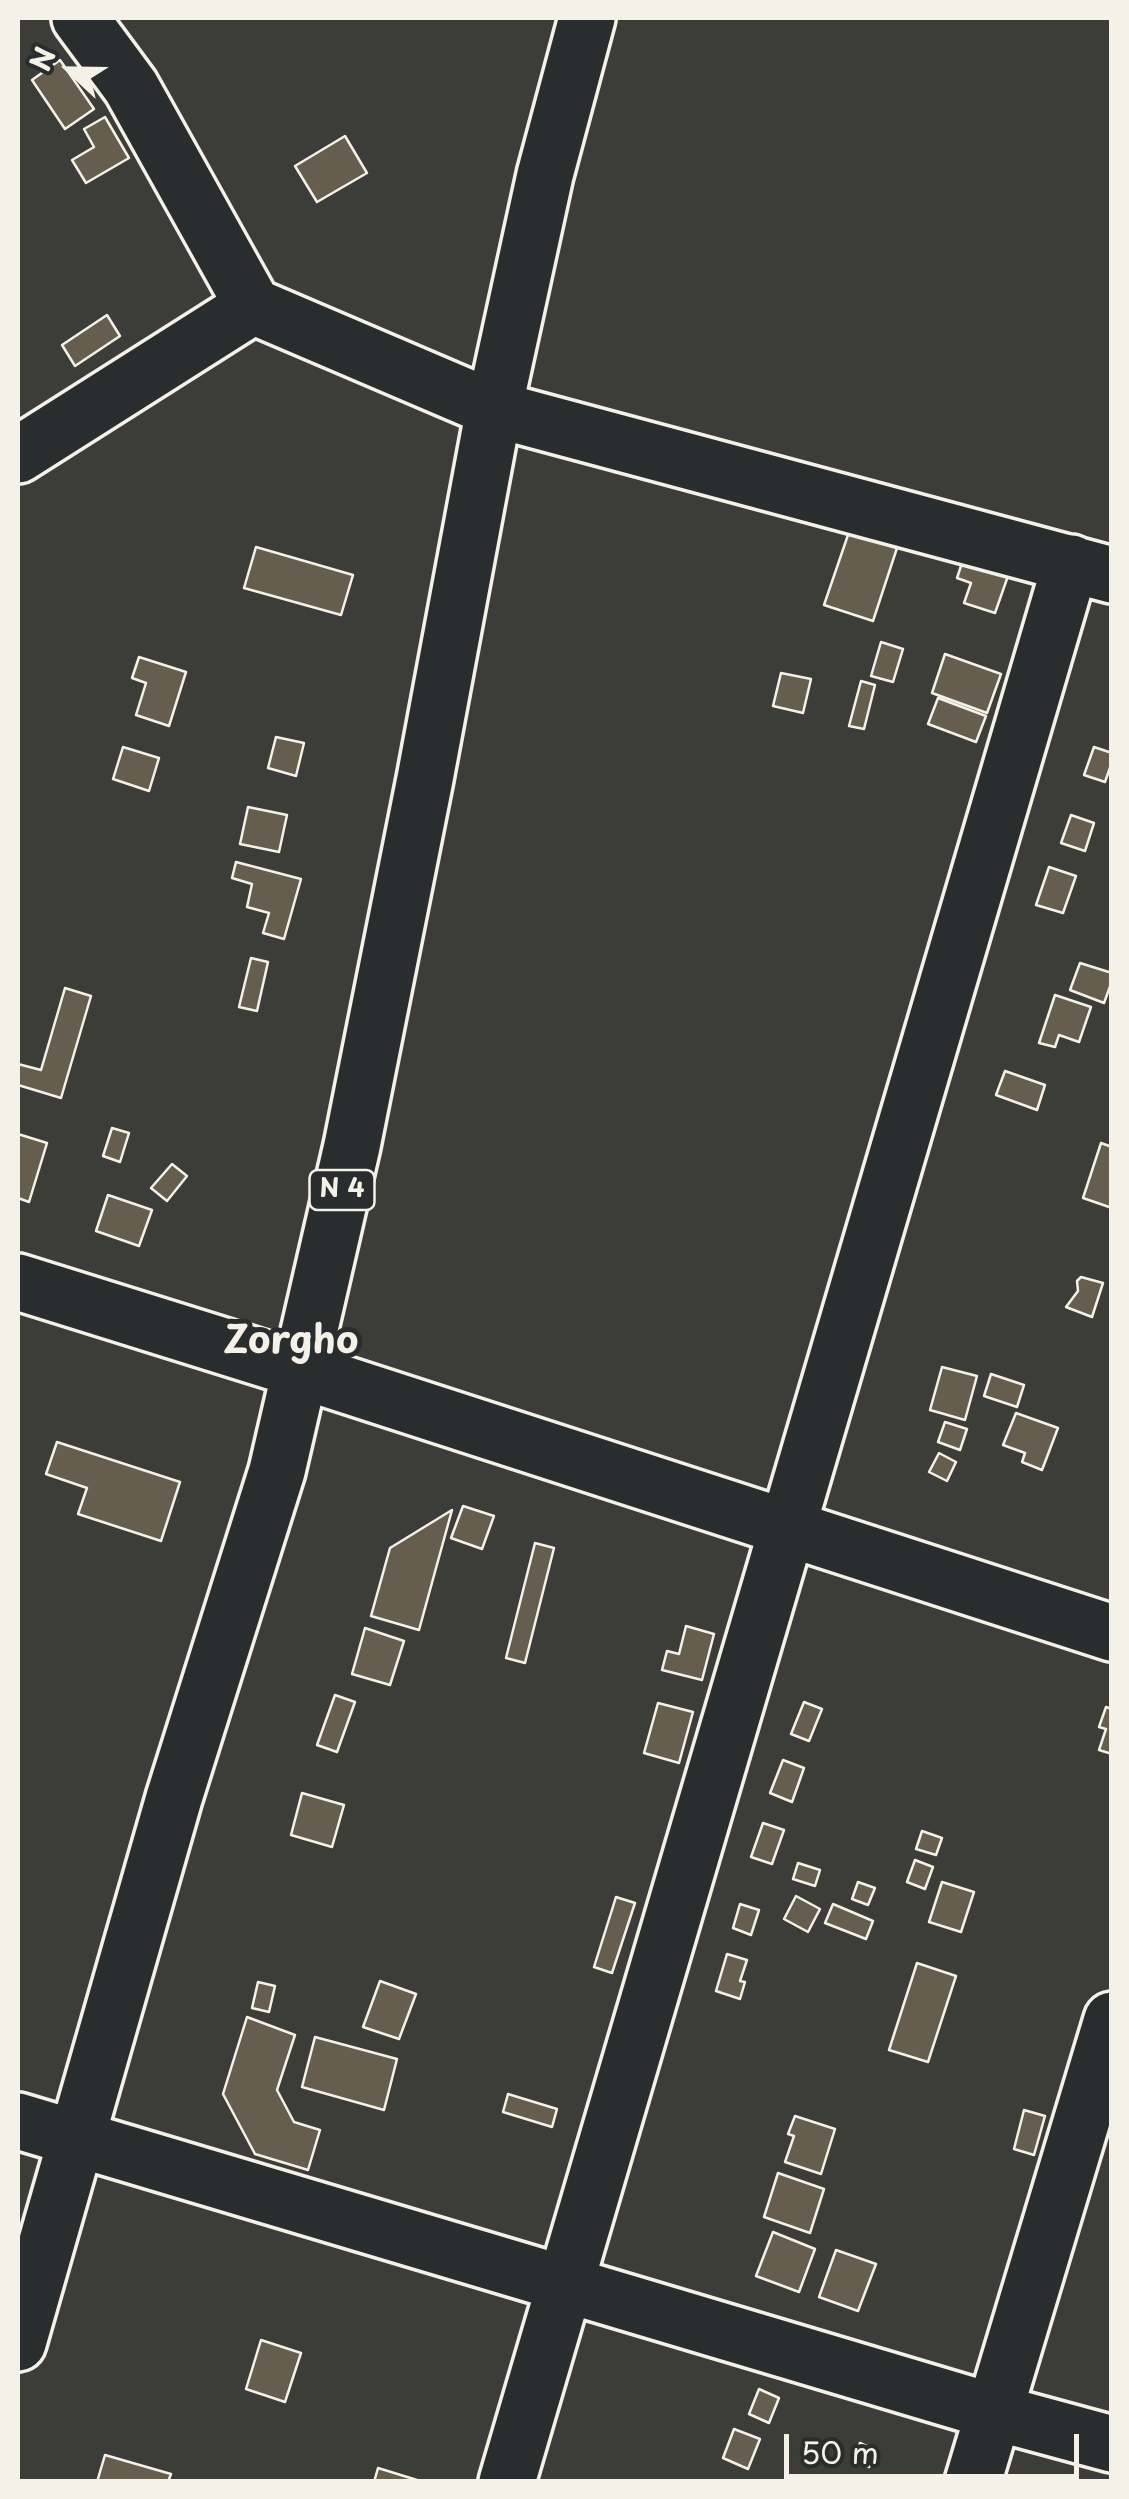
<!DOCTYPE html>
<html>
<head>
<meta charset="utf-8">
<style>
	body { margin:0 }
	#map { position:relative; width:1129px; height:2499px; overflow:hidden; background:#3c3c38; font-family:"Playpen Sans",sans-serif }
	canvas { display:block }
	.frame { position:absolute; inset:0; border:20px solid #f4f1e8; pointer-events:none }
	.north { position:absolute; left:20px; top:20px; width:100px; height:100px; -webkit-text-stroke:8px #2a2d2e; paint-order:stroke; rotate:292deg; font-size:28px; font-weight:700; line-height:40px; text-align:center; color:#f4f1e8 }
	.north::after { content:''; display:block; margin:auto; width:35px; height:45px; background:#f4f1e8; clip-path:polygon(50% 0,100% 100%,50% 72%,0 100%) }
	.scale { position:absolute; left:784px; top:2434px; width:295px; height:45px; box-sizing:border-box; border:5px solid #f4f1e8; border-top:0; padding-left:12px; font-size:30px; line-height:35px; white-space:nowrap; color:#f4f1e8; -webkit-text-stroke:8px #2a2d2e; paint-order:stroke }
</style>
</head>
<body>
<div id="map">
<canvas width="1129" height="2499"></canvas>
<div class="frame"></div>
<div class="north">N</div>
<div class="scale">50 m</div>
</div>
<script>
const c = document.querySelector('canvas').getContext('2d');
c.lineJoin = 'round';
function fillPath(path, color) { c.fillStyle = color; c.fill(path, 'evenodd'); }
function stroke(path, color, width, dash) { c.strokeStyle = color; c.lineWidth = width; c.lineCap = dash ? 'butt' : 'round'; c.setLineDash(dash || []); c.stroke(path); }
function drawText(font, color, halo, rows, align = 'center') {
  c.font = font + ' "Playpen Sans",sans-serif'; c.lineWidth = 10; c.setLineDash([]); c.textBaseline = 'middle'; c.strokeStyle = halo; c.fillStyle = color; for (const [text, x, y, turn = 0] of rows) {
    c.save(); c.translate(x, y); c.rotate((+turn || 0) * Math.PI / 180); c.textAlign = isNaN(turn) ? turn : align; if (halo) c.strokeText(text, 0, 0); c.fillText(text, 0, 0); c.restore();
  }
}
const building = new Path2D(`
	M60 60 94 109 65 129 32 80Z
	M105 117 129 158 86 183 72 160 94 147 84 129Z
	M345 136 367 173 317 202 295 166Z
	M107 315 120 336 75 366 62 345Z
	M849 532 897 548 873 621 824 605Z
	M256 547 353 575 341 615 244 588Z
	M963 560 1008 576 995 613 964 603 971 583 957 578Z
	M881 642 903 649 893 682 871 676Z
	M945 654 1001 674 987 713 932 693Z
	M139 657 186 672 169 726 136 715 146 683 132 678Z
	M781 673 811 679 803 713 773 706Z
	M861 681 875 685 864 729 849 726Z
	M938 698 986 716 976 742 928 724Z
	M276 737 304 743 296 776 268 768Z
	M123 747 159 758 149 791 113 779Z
	M1094 747 1112 753V762L1105 782 1084 775Z
	M248 807 287 815 279 852 240 844Z
	M1071 815 1094 823 1085 851 1061 843Z
	M236 862 301 879 284 939 263 933 269 913 247 907 252 884 232 878Z
	M1049 867 1076 876 1063 913 1036 905Z
	M251 958 268 962 257 1011 239 1007Z
	M1080 963 1112 973V981L1104 1003 1070 990Z
	M65 988 91 996 61 1098 18 1085V1064L41 1070Z
	M1055 995 1091 1007 1079 1042 1059 1035 1055 1047 1039 1043Z
	M1005 1071 1045 1085 1037 1110 996 1095Z
	M112 1128 129 1133 120 1162 103 1156Z
	M18 1134 47 1143 29 1202 18 1198Z
	M1101 1143 1112 1147V1208L1083 1198Z
	M172 1164 187 1176 167 1201 151 1188Z
	M108 1195 152 1210 139 1246 96 1231Z
	M1081 1277 1103 1283 1092 1317 1066 1307 1078 1291 1077 1281Z
	M942 1367 977 1376 965 1420 930 1410Z
	M991 1374 1024 1385 1017 1407 984 1396Z
	M1016 1413 1058 1428 1042 1470 1022 1462 1025 1453 1003 1445Z
	M945 1422 967 1429 960 1450 938 1442Z
	M57 1442 180 1482 161 1541 78 1514 87 1488 46 1474Z
	M939 1453 956 1462 947 1481 929 1472Z
	M463 1506 494 1516 482 1549 451 1538Z
	M452 1510 419 1630 371 1616 390 1548Z
	M535 1543 554 1548 525 1663 506 1658Z
	M686 1626 714 1634 702 1680 662 1670 667 1651 679 1654Z
	M365 1628 404 1641 390 1685 352 1674Z
	M335 1695 355 1702 337 1752 317 1745Z
	M804 1702 822 1709 809 1741 791 1734Z
	M658 1703 693 1712 679 1763 644 1753Z
	M1106 1707 1112 1709V1754L1099 1750 1106 1729 1099 1727Z
	M783 1760 804 1768 792 1802 770 1793Z
	M302 1793 344 1805 332 1847 291 1835Z
	M763 1823 784 1830 772 1864 751 1857Z
	M922 1831 942 1838 936 1855 916 1849Z
	M915 1860 933 1867 925 1889 907 1882Z
	M798 1863 820 1870 815 1886 793 1879Z
	M858 1882 875 1888 868 1905 852 1899Z
	M942 1882 974 1892 961 1932 929 1922Z
	M796 1896 820 1909 808 1932 784 1919Z
	M616 1897 635 1903 612 1973 594 1967Z
	M740 1904 759 1910 751 1935 733 1928Z
	M833 1904 873 1921 866 1939 825 1923Z
	M727 1954 747 1960 740 1981 745 1982 740 1999 716 1991Z
	M917 1963 956 1976 928 2062 889 2050Z
	M380 1981 416 1994 399 2039 363 2027Z
	M258 1982 275 1986 269 2012 252 2008Z
	M247 2017 295 2035 277 2090 294 2122 320 2130 308 2170 255 2154 223 2094Z
	M315 2037 397 2059 384 2110 302 2087Z
	M508 2094 557 2109 552 2127 503 2112Z
	M1024 2110 1045 2116 1034 2155 1014 2149Z
	M795 2116 835 2129 821 2174 785 2162 794 2136 788 2134Z
	M778 2173 824 2189 810 2233 764 2217Z
	M773 2232 815 2249 799 2292 756 2276Z
	M836 2250 876 2264 858 2311 819 2297Z
	M261 2340 301 2353 285 2402 246 2389Z
	M759 2389 779 2398 769 2423 749 2414Z
	M734 2429 760 2439 748 2469 723 2458Z
	M860 2443 875 2450 869 2467 853 2461Z
	M105 2455 171 2474 168 2482H97Z
	M378 2468 417 2480V2482H374Z`);
fillPath(building, '#655e4e');
stroke(building, '#f4f1e8', 2.5);
const minor = new Path2D(`
	M80 18 131 87 253 306
	M18 455 253 306 494 409 1112 575
	M300 1370 1112 1633
	M18 2121 994 2412 1112 2444
	M507 2482 1071 563
	M973 2482 1112 2020`);
const major = new Path2D(`
	M18 1282 300 1370`);
const highway = new Path2D(`
	M18 2343 174 1798 277 1471 352 1146 425 779 494 409 545 175 587 18`);
stroke(minor, '#f4f1e8', 62);
stroke(major, '#f4f1e8', 62);
stroke(highway, '#f4f1e8', 62);
stroke(minor, '#2a2d2e', 55);
stroke(major, '#2a2d2e', 55);
stroke(highway, '#2a2d2e', 55);
for (const [x, y, w] of [
	[342,1190,65]
]) { const box = new Path2D(); box.roundRect(x - w / 2, y - 20, w, 40, 8); c.fillStyle = '#2a2d2e'; c.fill(box); stroke(box, '#f4f1e8', 2.5); }
drawText('bold 25px', '#f4f1e8', null, [
	["N 4",342,1190]
]);
drawText('bold 38px', '#f4f1e8', '#2a2d2e', [
	["Zorgho",291,1343]
]);
</script>
</body>
</html>
